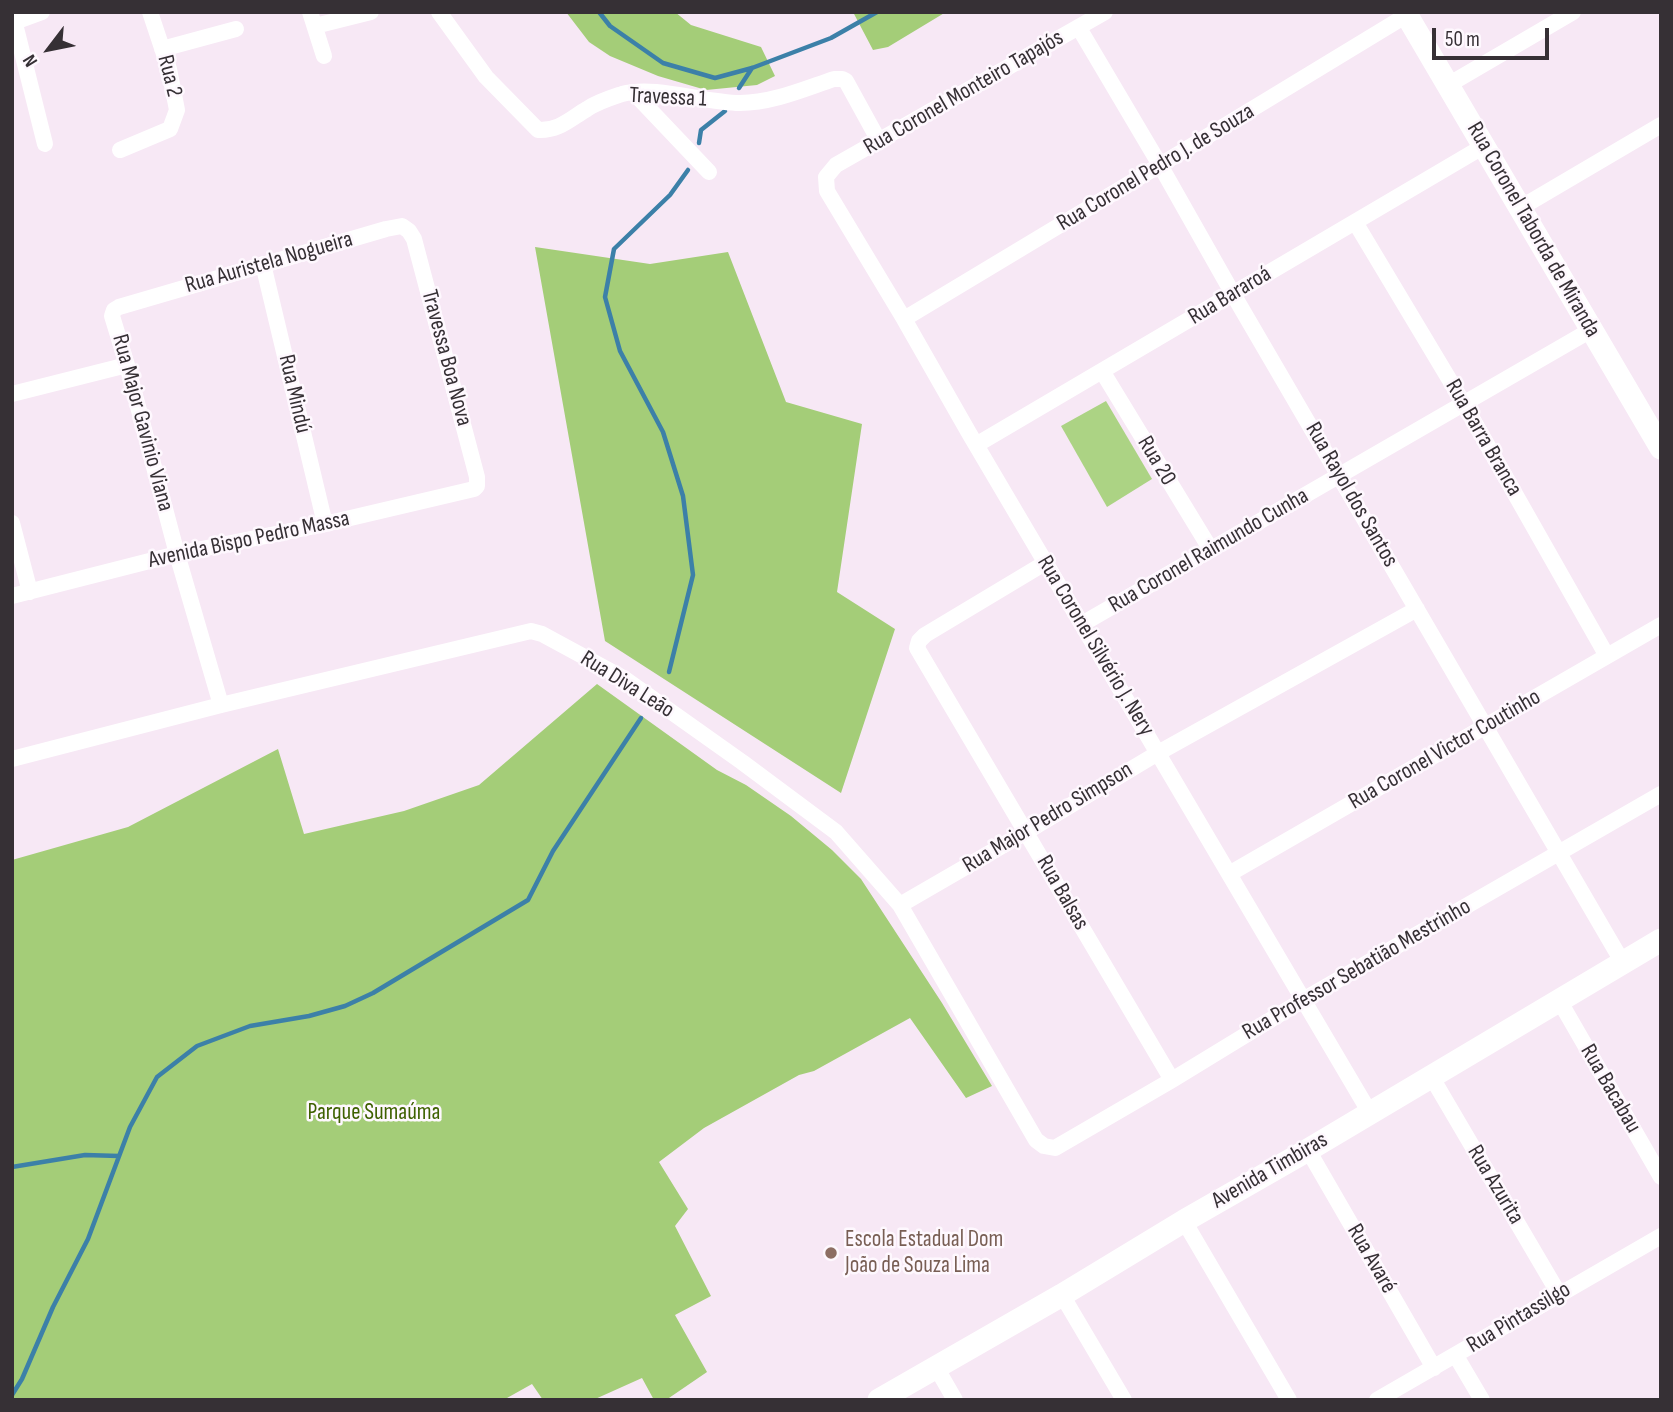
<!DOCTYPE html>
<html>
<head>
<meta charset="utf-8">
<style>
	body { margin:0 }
	#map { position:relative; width:1673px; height:1412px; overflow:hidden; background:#f7e8f5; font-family:"Sofia Sans Condensed",sans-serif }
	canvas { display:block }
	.frame { position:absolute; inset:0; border:14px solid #363035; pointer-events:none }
	.north { position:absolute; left:14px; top:14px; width:70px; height:70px; -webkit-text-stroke:5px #fef8fe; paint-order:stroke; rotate:238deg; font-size:19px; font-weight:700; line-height:28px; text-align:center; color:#363035 }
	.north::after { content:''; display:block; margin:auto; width:24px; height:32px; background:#363035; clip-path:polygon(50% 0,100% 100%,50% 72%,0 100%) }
	.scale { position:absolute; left:1432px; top:28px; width:117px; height:32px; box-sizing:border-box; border:4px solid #363035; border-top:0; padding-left:9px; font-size:21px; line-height:24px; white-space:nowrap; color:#363035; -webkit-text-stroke:5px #fef8fe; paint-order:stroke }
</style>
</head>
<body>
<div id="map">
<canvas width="1673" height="1412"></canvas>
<div class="frame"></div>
<div class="north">N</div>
<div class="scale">50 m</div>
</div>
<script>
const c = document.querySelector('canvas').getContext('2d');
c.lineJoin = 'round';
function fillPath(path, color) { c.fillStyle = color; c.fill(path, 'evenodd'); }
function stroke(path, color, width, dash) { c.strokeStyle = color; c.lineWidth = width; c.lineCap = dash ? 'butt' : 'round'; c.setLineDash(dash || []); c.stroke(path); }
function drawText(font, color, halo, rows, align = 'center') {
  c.font = font + ' "Sofia Sans Condensed",sans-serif'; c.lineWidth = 5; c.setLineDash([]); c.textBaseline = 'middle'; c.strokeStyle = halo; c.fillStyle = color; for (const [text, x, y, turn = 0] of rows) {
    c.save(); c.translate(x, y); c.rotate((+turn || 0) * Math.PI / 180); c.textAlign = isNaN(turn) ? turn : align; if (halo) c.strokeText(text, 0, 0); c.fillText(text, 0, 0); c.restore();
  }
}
fillPath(new Path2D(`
	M1106 401 1152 479 1107 507 1061 426Z`), '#acd384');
fillPath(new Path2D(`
	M566 12H675L691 25 761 47 775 76 757 85 706 90 658 76 610 56 589 42Z
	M853 12H946L888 47 873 50Z
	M535 247 650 264 728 252 786 402 862 424 837 592 895 629 841 793 605 641Z
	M597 684 717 770 746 785 791 816 832 850 861 879 942 1003 992 1086 966 1098 910 1018 814 1071 799 1075 704 1128 659 1162 688 1209 675 1226 711 1296 675 1315 707 1372 666 1400H654L642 1378 593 1400H543L532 1384 507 1398V1400H12V860L128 827 278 749 304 834 404 811 479 785Z`), '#a4cd78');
stroke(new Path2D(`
	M599 12 610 26 663 63 715 78 752 68 831 38 877 12
	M739 88 752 68
	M699 143 701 130 725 111
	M669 672 693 575 683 496 663 432 620 351 605 297 614 249 670 195 688 170
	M12 1167 85 1155 119 1156
	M12 1395 22 1379 53 1307 88 1239 130 1127 157 1077 197 1046 250 1026 309 1016 345 1006 373 993 528 900 553 851 641 718`), '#3c80a8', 4.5);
stroke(new Path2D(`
	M12 12 45 144
	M310 12 324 56
	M439 12 486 77 538 130C559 131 570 119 587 109 597 102 610 98 622 94 656 85 704 103 740 103 772 103 804 89 834 79H842L846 81 879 141
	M1105 12 836 165 826 177 827 191 904 319 969 433 1370 1113
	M12 23 42 12
	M315 26 371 12
	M1079 28 1160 165 1233 294 1623 963
	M162 49 236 29
	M1448 85 1573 12
	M633 92 709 172
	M120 150 170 129 177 110 169 69 150 12
	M1520 208 1661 125
	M1355 222 1464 404 1607 656
	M263 264 325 524
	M904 319 1160 165 1407 15
	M1102 371 1211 550
	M12 394 127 365
	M976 445 1484 146
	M12 523 30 592
	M1045 563 925 635 919 641 917 648 1172 1080
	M12 596 177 554 325 524 474 489 477 486V477L414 239 409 231 402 226 386 229 119 307 114 310 112 316 127 365 177 554 221 705
	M1082 624 1591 330
	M12 759 221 705 531 631 542 634 625 679 742 762 836 832 900 905 1036 1140 1044 1146 1055 1148 1172 1080 1303 1000 1661 794
	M1229 874 1661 625
	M900 905 1026 832 1158 753 1417 609
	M1559 1000 1661 1177
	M1431 1076 1559 1294
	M1308 1150 1434 1368
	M1184 1221 1289 1400
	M1062 1295 1124 1400
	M1456 1356 1482 1400
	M936 1367 955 1400
	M1377 1400C1472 1346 1566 1290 1661 1236`), '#fff', 16);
stroke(new Path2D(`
	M1405 12 1661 448
	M879 1400 1062 1295 1184 1221 1308 1150 1661 940`), '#fff', 23);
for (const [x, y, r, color] of [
	[831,1253,7,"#8d6e63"]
]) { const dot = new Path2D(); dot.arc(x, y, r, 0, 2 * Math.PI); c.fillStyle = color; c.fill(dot); stroke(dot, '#fef8fe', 2.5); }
drawText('23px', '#363035', '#fef8fe', [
	["Rua 2",169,76,76],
	["Rua Coronel Monteiro Tapajós",964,93,-30],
	["Travessa 1",668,98,3],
	["Rua Coronel Pedro J. de Souza",1156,168,-31],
	["Rua Coronel Taborda de Miranda",1533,230,60],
	["Rua Auristela Nogueira",269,263,-16],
	["Rua Bararoá",1230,296,-31],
	["Travessa Boa Nova",446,358,75],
	["Rua Mindú",294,394,77],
	["Rua Major Gavinio Viana",142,423,75],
	["Rua Barra Branca",1483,438,60],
	["Rua 20",1156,461,59],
	["Rua Rayol dos Santos",1351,495,60],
	["Avenida Bispo Pedro Massa",249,540,-12],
	["Rua Coronel Raimundo Cunha",1209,551,-30],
	["Rua Coronel Silvério J. Nery",1095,646,59],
	["Rua Diva Leão",627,685,32],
	["Rua Coronel Victor Coutinho",1445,750,-30],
	["Rua Major Pedro Simpson",1048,818,-31],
	["Rua Balsas",1062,893,60],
	["Rua Professor Sebatião Mestrinho",1357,970,-30],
	["Rua Bacabau",1610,1089,60],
	["Avenida Timbiras",1270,1171,-30],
	["Rua Azurita",1495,1185,59],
	["Rua Avaré",1371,1259,60],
	["Rua Pintassilgo",1519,1318,-31]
]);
drawText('23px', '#3e6100', '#fef8fe', [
	["Parque Sumaúma",374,1113]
]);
drawText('23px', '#785e54', '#fef8fe', [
	["Escola Estadual Dom",845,1240],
	["João de Souza Lima",845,1266]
], 'left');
</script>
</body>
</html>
